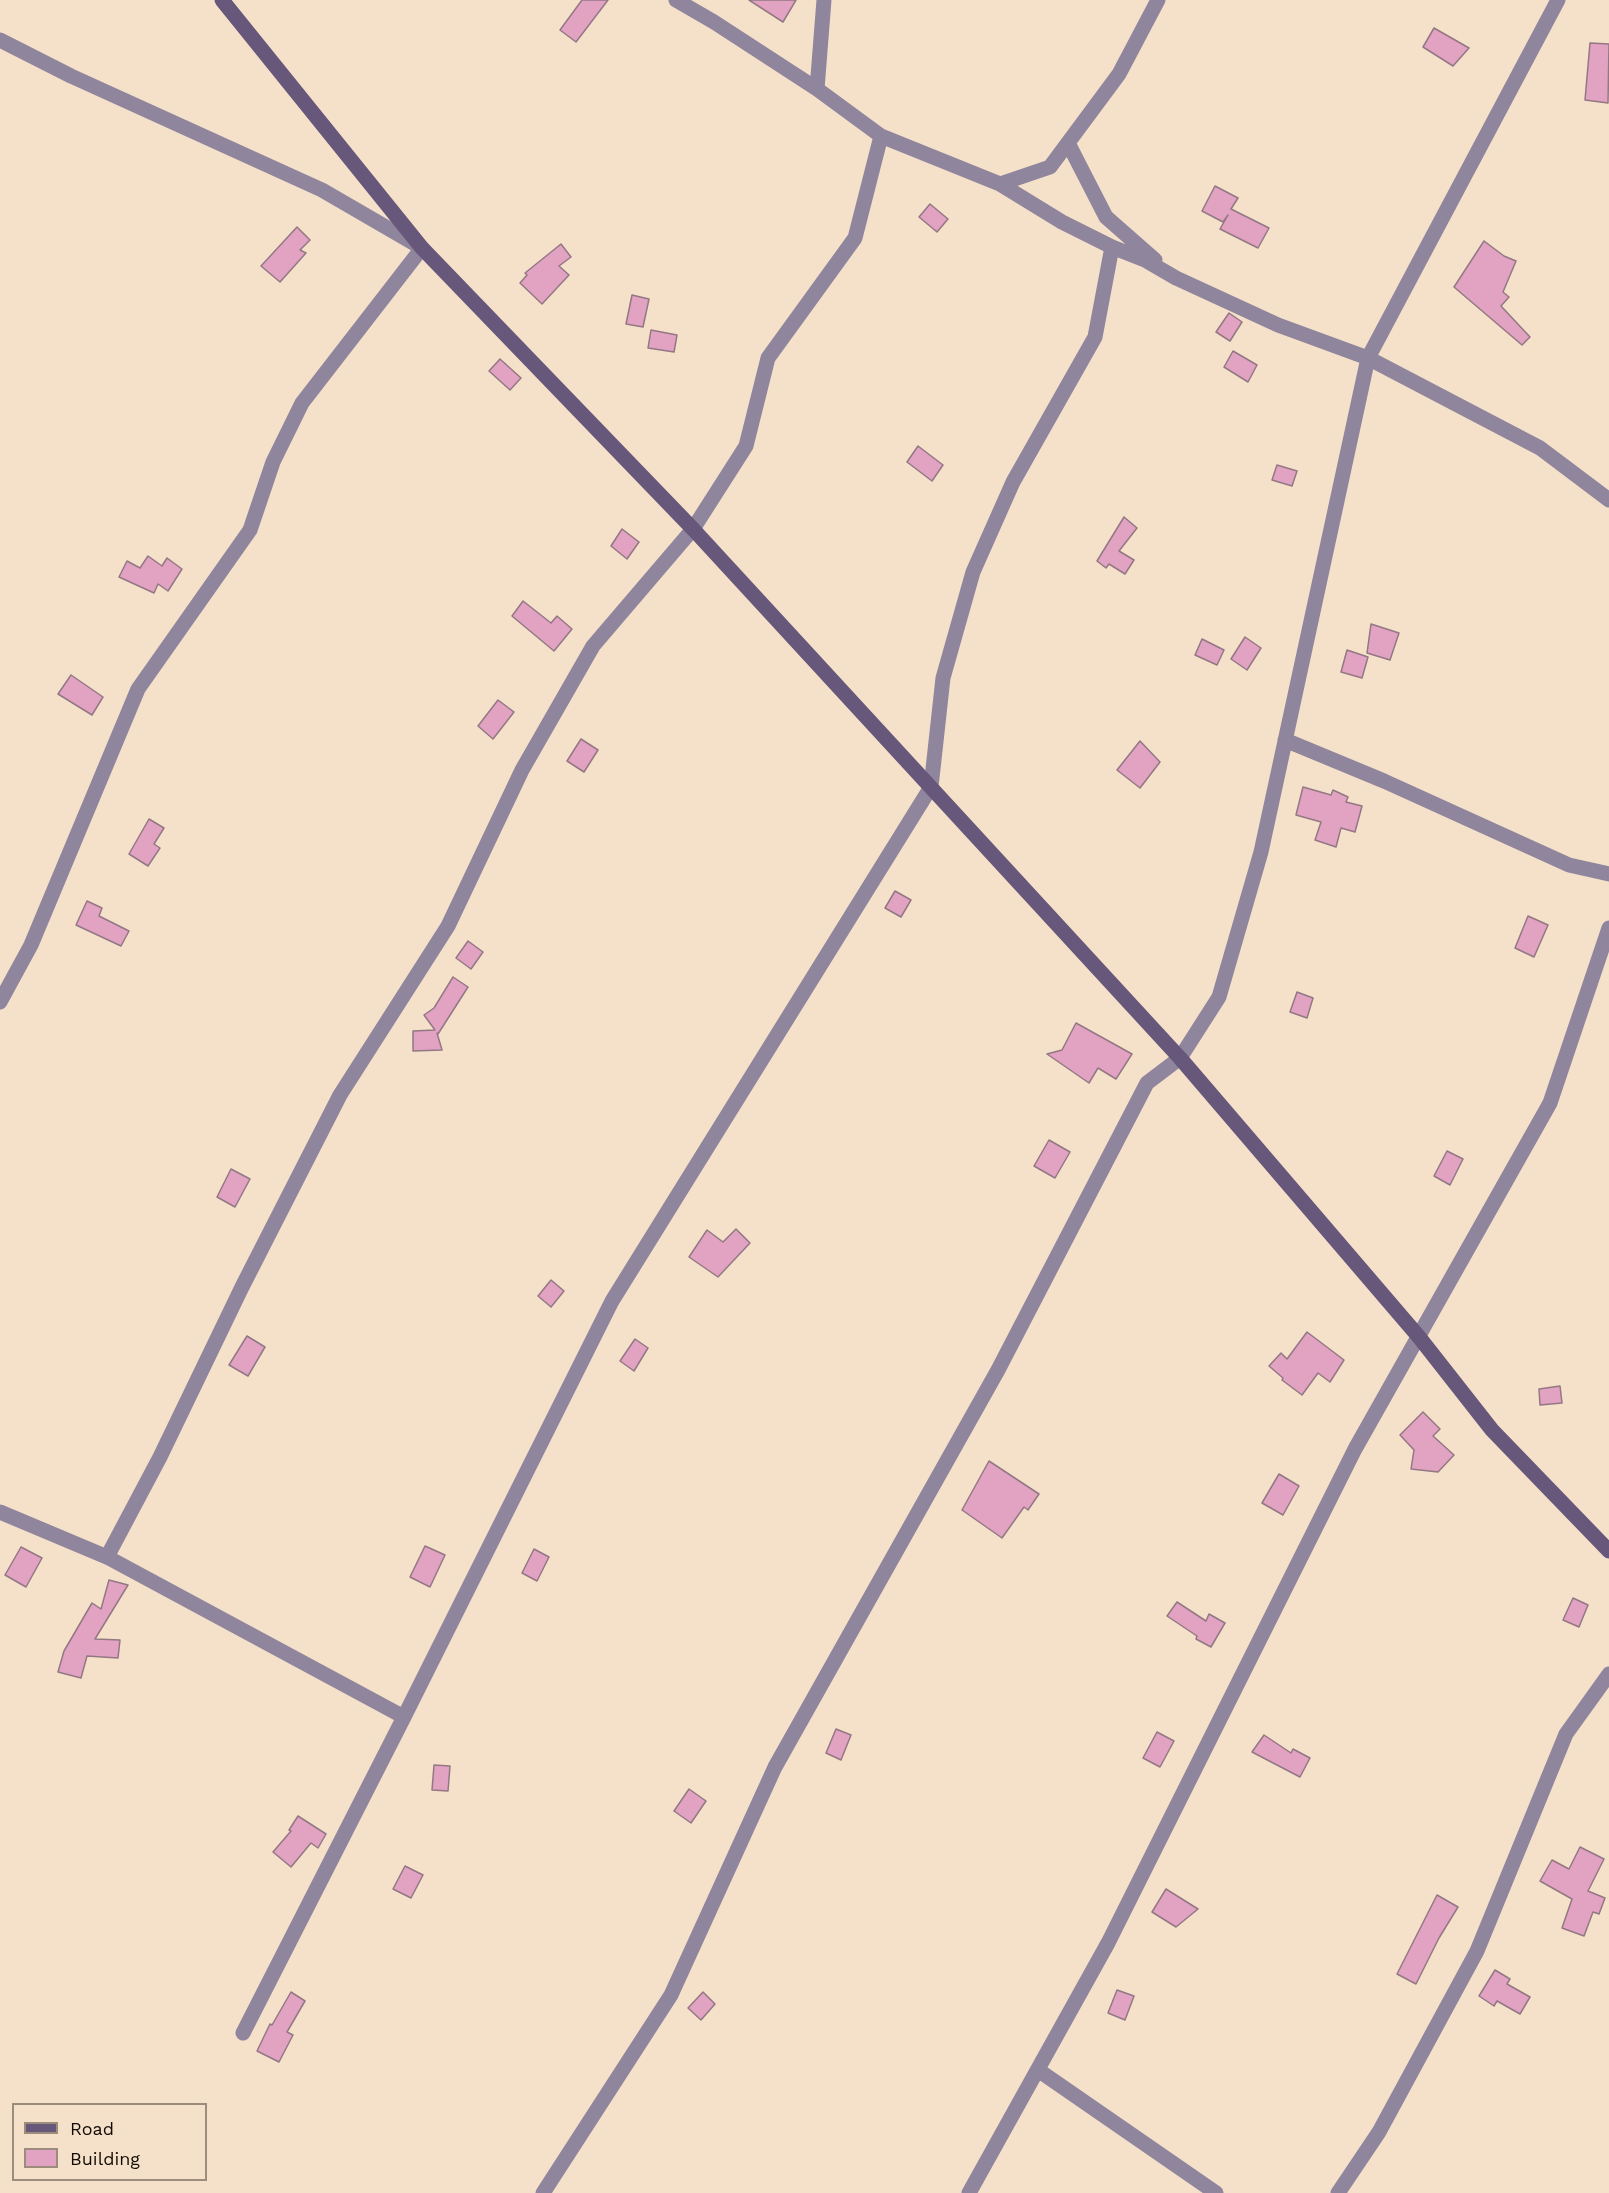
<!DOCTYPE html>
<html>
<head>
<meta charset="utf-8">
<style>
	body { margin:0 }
	#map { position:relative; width:1609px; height:2193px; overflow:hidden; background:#f5e1c9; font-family:"Work Sans",sans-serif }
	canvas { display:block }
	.legend { position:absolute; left:12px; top:2103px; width:195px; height:78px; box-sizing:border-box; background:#f5e1c9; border:2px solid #9b8c7b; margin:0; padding:8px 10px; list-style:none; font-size:18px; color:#130c05 }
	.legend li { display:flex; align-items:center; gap:12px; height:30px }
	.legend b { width:30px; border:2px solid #9b8c7b }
</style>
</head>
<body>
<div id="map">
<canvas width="1609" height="2193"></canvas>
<ul class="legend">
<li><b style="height:8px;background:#67577a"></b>Road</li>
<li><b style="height:16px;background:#e2a2c2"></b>Building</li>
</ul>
</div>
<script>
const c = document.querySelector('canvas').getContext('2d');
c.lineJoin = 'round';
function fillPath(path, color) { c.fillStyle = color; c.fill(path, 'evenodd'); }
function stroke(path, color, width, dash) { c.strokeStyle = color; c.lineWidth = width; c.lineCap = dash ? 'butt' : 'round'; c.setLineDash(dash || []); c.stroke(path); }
const building = new Path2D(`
	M582 0H608L576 42 560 30Z
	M749 0H796L783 22Z
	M1434 28 1469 48 1453 66 1423 47Z
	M1590 43 1609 44 1608 103 1585 100Z
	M1215 186 1238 198 1231 209 1269 228 1258 248 1220 229 1228 215 1223 222 1202 211Z
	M930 204 948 219 937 232 919 217Z
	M297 227 310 240 300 250 306 253 280 282 261 266Z
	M1484 241 1504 256 1516 261 1503 292 1509 297 1501 306 1530 337 1522 345 1454 287Z
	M561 244 571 257 559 266 569 275 542 304 520 283 527 275 525 273Z
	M632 295 649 299 643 327 626 324Z
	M1229 313 1242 322 1230 341 1216 332Z
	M651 330 677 335 674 352 648 348Z
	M1233 351 1257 365 1248 382 1224 367Z
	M500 359 521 378 510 390 489 371Z
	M918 446 943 465 932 481 907 462Z
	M1277 465 1297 471 1292 486 1272 480Z
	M1124 517 1137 528 1119 551 1134 560 1125 574 1109 564 1106 568 1097 561Z
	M622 529 639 542 627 559 611 546Z
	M148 556 162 566 167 558 182 569 168 591 158 584 154 593 119 577 127 561 140 568Z
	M523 601 551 623 557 616 572 629 554 651 512 616Z
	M1371 624 1399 633 1390 660 1367 653Z
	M1245 637 1261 648 1247 670 1231 659Z
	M1202 639 1224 650 1217 665 1195 655Z
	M1347 650 1368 657 1362 678 1341 672Z
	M71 675 103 697 92 715 58 694Z
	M498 700 514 712 493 739 478 726Z
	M581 739 598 750 584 772 567 761Z
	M1140 741 1160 762 1140 788 1117 770Z
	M1303 787 1331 795 1333 790 1348 797 1346 802 1362 806 1355 832 1341 828 1336 847 1315 840 1321 822 1296 815Z
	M149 819 164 828 154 844 160 848 148 866 129 854Z
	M895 891 911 900 901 917 885 908Z
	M87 901 102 908 99 916 129 931 121 946 76 925Z
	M1528 916 1548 925 1534 957 1515 948Z
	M468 941 483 952 471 969 456 958Z
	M453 977 468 987 438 1034 437 1033 442 1050 413 1051V1031L435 1030 424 1015 434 1008Z
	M1297 992 1313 998 1307 1018 1290 1012Z
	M1076 1023 1132 1054 1116 1079 1098 1068 1089 1083 1047 1054 1062 1050Z
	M1049 1140 1070 1152 1055 1178 1034 1166Z
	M1447 1151 1463 1159 1450 1185 1434 1176Z
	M231 1169 250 1179 235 1207 217 1197Z
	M736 1229 750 1243 718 1277 689 1257 707 1230 723 1242Z
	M551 1280 564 1291 551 1307 538 1296Z
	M1307 1332 1344 1360 1330 1382 1318 1373 1302 1395 1282 1380 1283 1378 1269 1366 1281 1353 1287 1359Z
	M247 1336 265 1347 248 1376 229 1365Z
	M635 1339 648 1348 634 1371 620 1361Z
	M1560 1386 1562 1403 1540 1405 1539 1389Z
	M1423 1412 1440 1429 1433 1436 1454 1455 1438 1472 1411 1469 1414 1450 1400 1435Z
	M989 1461 1039 1494 1028 1510 1024 1507 1002 1538 962 1510Z
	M1279 1474 1299 1486 1283 1515 1262 1503Z
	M425 1546 445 1555 430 1587 410 1577Z
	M21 1547 42 1558 26 1587 5 1575Z
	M534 1549 549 1557 537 1581 522 1573Z
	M109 1580 128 1585 95 1639 120 1640 118 1658 87 1656 81 1678 58 1672 64 1651 92 1603 101 1609Z
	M1573 1598 1588 1605 1579 1627 1563 1620Z
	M1177 1602 1206 1621 1209 1614 1225 1623 1211 1647 1196 1639 1197 1636 1167 1616Z
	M836 1729 851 1735 841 1760 826 1753Z
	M1157 1732 1174 1741 1160 1767 1143 1758Z
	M1264 1735 1291 1753 1293 1749 1310 1758 1300 1777 1252 1752Z
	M434 1765 450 1766 448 1791 432 1790Z
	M689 1789 706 1801 691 1823 674 1811Z
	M298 1816 326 1834 318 1848 311 1843 291 1867 273 1852 291 1831 289 1830Z
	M1580 1847 1604 1859 1588 1891 1605 1898 1599 1914 1593 1912 1584 1936 1562 1928 1572 1899 1540 1881 1552 1860 1569 1869Z
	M405 1866 423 1875 411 1898 393 1889Z
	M1166 1889 1198 1909 1176 1927 1152 1912Z
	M1437 1895 1458 1907 1439 1938 1416 1984 1397 1974Z
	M1495 1970 1510 1979 1507 1984 1530 1997 1520 2014 1497 2001 1494 2006 1479 1996Z
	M1117 1990 1134 1996 1125 2020 1108 2013Z
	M291 1992 305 2001 287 2032 293 2035 279 2062 257 2051 270 2024 272 2025Z
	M703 1992 715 2004 701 2020 688 2008Z`);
fillPath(building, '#e2a2c2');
stroke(building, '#937884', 1.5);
stroke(new Path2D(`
	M676 0 714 22 817 89 881 136 1000 184 1062 222 1112 247 1145 260 1176 278 1278 325 1368 358 1540 448 1609 500
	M0 40 71 76 322 190 422 248 302 403 273 462 250 530 138 689 31 945 0 1002
	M817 89 824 0
	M1068 143 1106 217 1155 260
	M1000 184 1050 167 1119 74 1158 0
	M1285 740 1384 781 1569 865 1609 874
	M0 1512 107 1557 404 1717
	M107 1557 160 1457 242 1287 340 1095 448 926 522 770 593 646 693 529 746 446 768 358 855 238 881 136
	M243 2033 404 1717 612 1301 931 787 943 678 973 572 1013 482 1095 337 1112 247
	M1038 2070 1216 2193
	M543 2193 671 1995 775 1767 998 1370 1147 1083 1180 1058 1219 997 1261 852 1368 358 1558 0
	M969 2193 1108 1943 1355 1449 1550 1103 1609 928
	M1338 2193 1379 2132 1477 1951 1566 1734 1609 1674`), '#8f859d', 15);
stroke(new Path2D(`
	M222 0 422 248 693 529 1180 1058 1419 1337 1492 1430 1609 1551`), '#67577a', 15);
</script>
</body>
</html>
